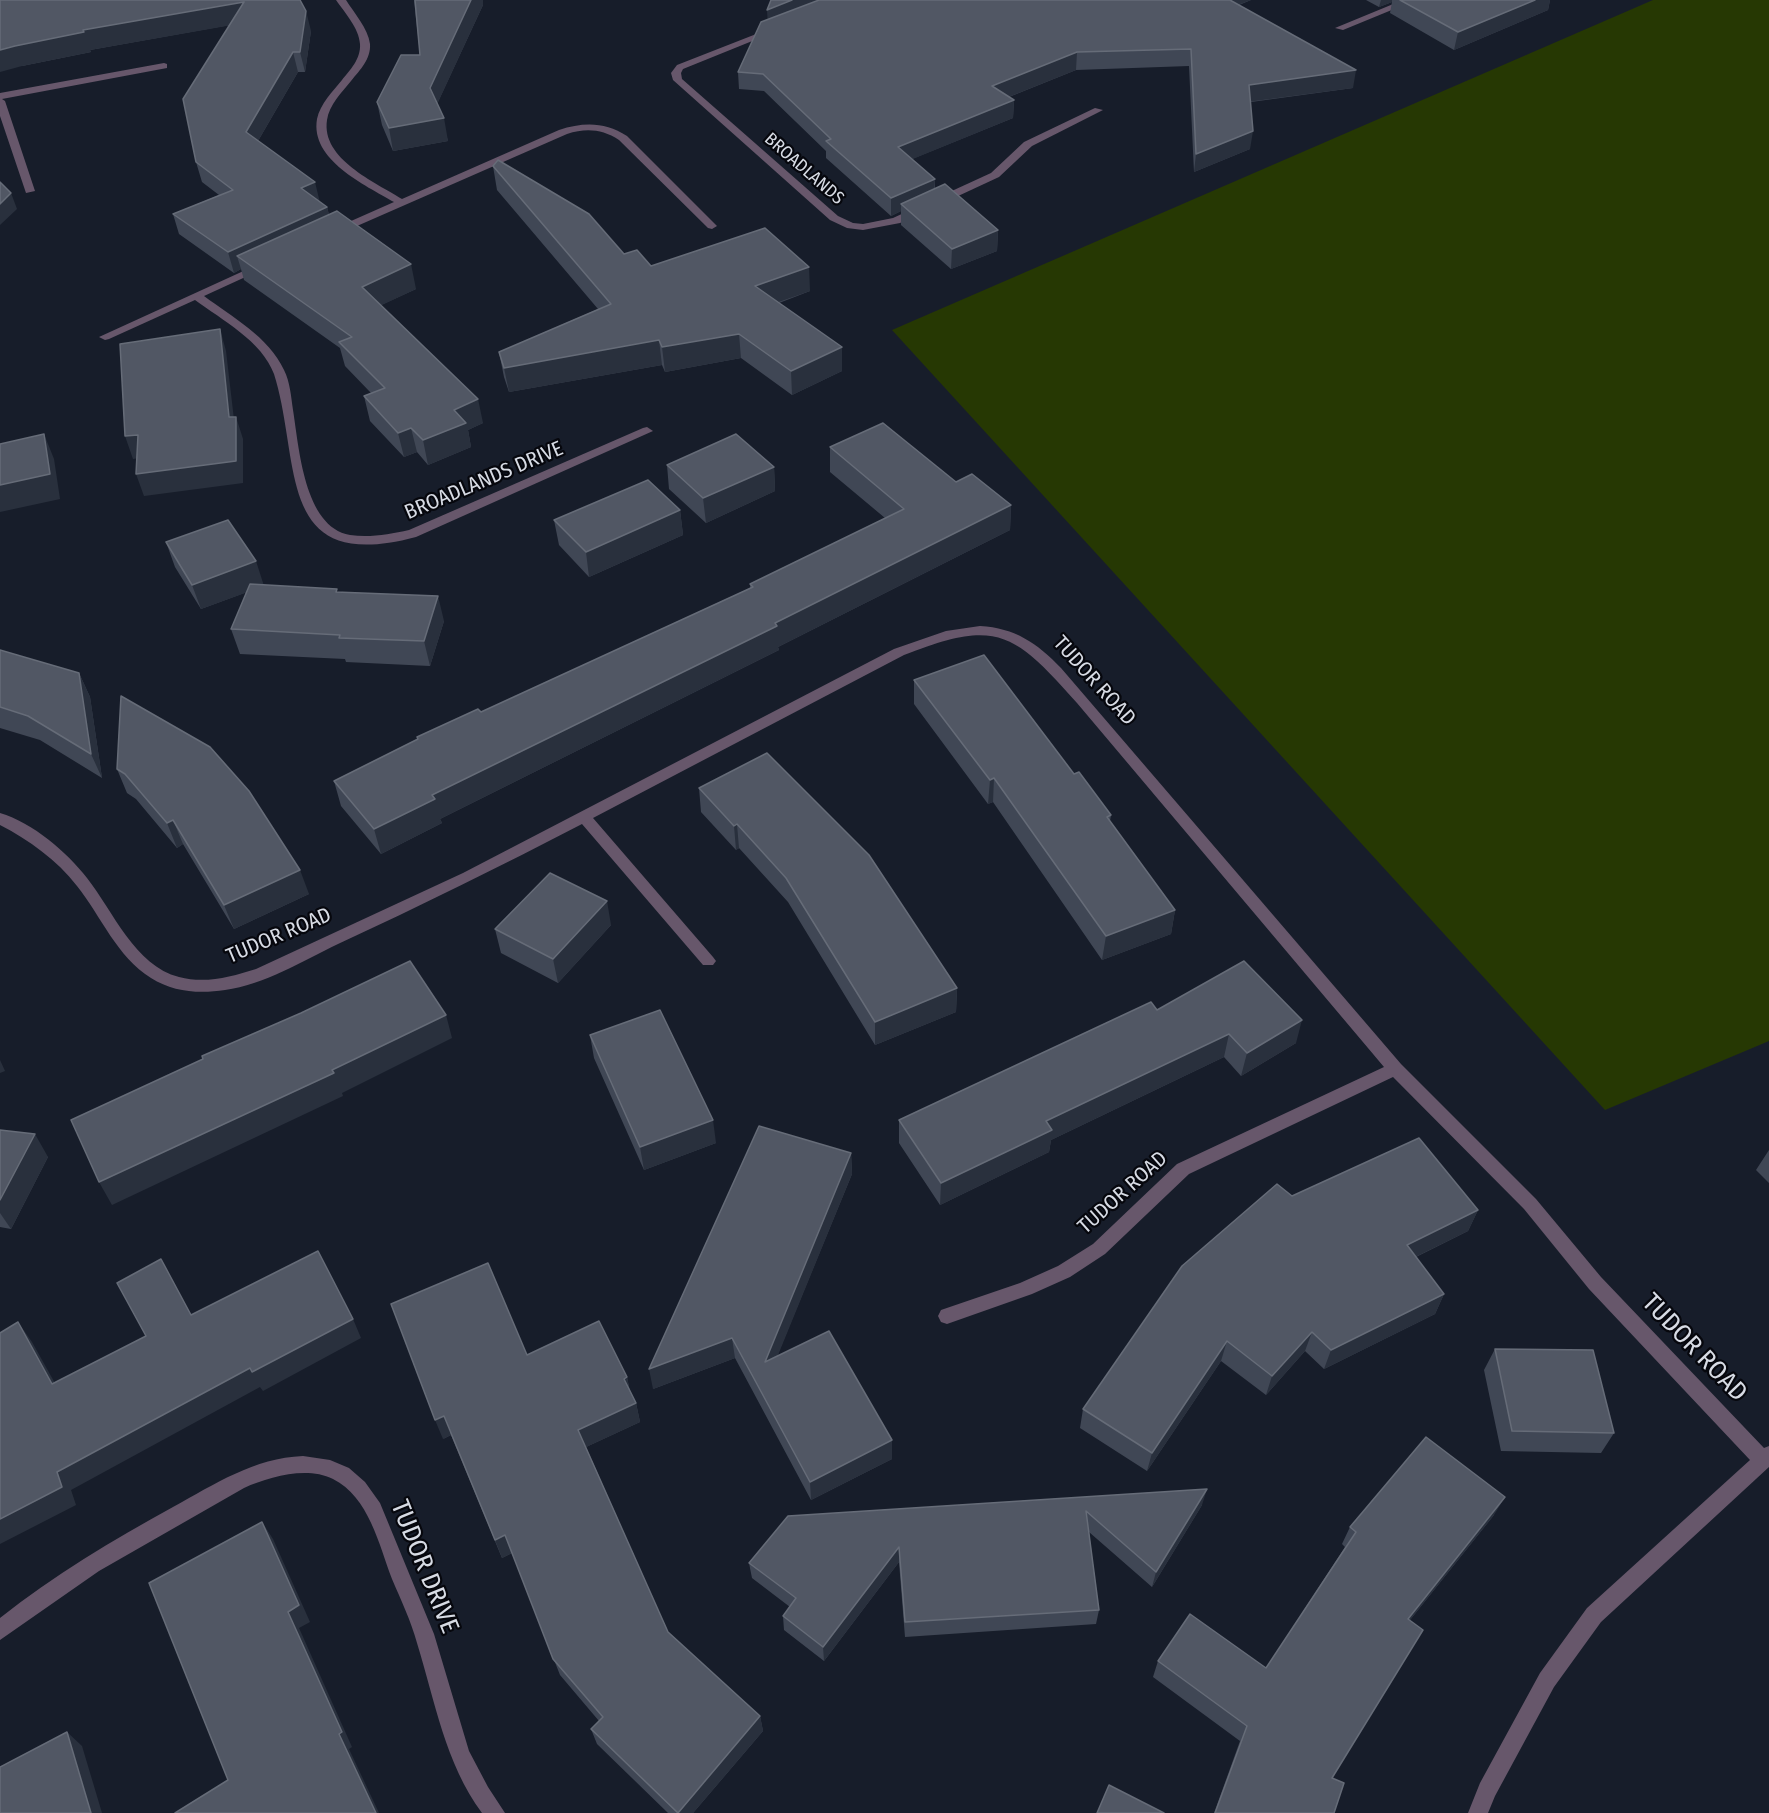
<!DOCTYPE html>
<html>
<head>
<meta charset="utf-8">
<style>
	body { margin:0 }
	canvas { display:block; background:#171d2a }
</style>
</head>
<body>
<canvas width="1769" height="1813"></canvas>
<script>
const c = document.querySelector('canvas').getContext('2d');
c.lineJoin = 'round';
function fillPath(path, color) { c.fillStyle = color; c.fill(path, 'evenodd'); }
function stroke(path, color, width, dash) { c.strokeStyle = color; c.lineWidth = width; c.lineCap = dash ? 'butt' : 'round'; c.setLineDash(dash || []); c.stroke(path); }
function drawText(font, color, halo, rows, align = 'center') {
  c.font = font + ' "Fira Sans Condensed",sans-serif'; c.lineWidth = 4.5; c.setLineDash([]); c.textBaseline = 'middle'; c.strokeStyle = halo; c.fillStyle = color; for (const [text, x, y, turn = 0] of rows) {
    c.save(); c.translate(x, y); c.rotate((+turn || 0) * Math.PI / 180); c.textAlign = isNaN(turn) ? turn : align; if (halo) c.strokeText(text, 0, 0); c.fillText(text, 0, 0); c.restore();
  }
}
fillPath(new Path2D(`
	M1653 0H1769V1041L1605 1110 892 330Z`), '#263803');
fillPath(new Path2D(`
	M336 0H346C354 13 368 28 370 44 371 59 360 70 351 81 342 92 329 105 327 120 321 159 375 182 402 199L559 130C584 122 605 122 627 136L717 226 712 229 708 228 619 140C602 129 586 128 567 134L341 233H333V229L394 202C365 185 310 160 317 119 320 104 333 91 342 80 350 70 361 59 360 44 359 28 345 13 336 0Z
	M1403 0H1416L1343 30 1335 28Z
	M769 29 777 31 683 69 681 73 682 79 838 216 853 223 863 224 893 218 991 173 1024 142 1095 108 1103 110 1032 146 999 177 900 223 863 230 847 228 830 220 673 80 671 73 677 65Z
	M164 63 167 64V68L2 99 5 101 35 191 26 193 0 116V93Z
	M261 263 265 264V268L204 296C232 317 269 337 284 370 290 382 291 396 293 410 299 447 304 527 350 535 370 538 390 534 409 530L643 428 647 427 653 431 416 537C274 575 302 463 274 374 262 341 222 320 195 300L109 339 105 340 99 337Z
	M980 626C1015 628 1037 643 1061 668L1401 1064 1536 1199 1601 1277 1764 1448 1769 1446V1467L1601 1622 1554 1687 1495 1796 1488 1813H1468L1480 1783 1540 1673 1587 1608 1750 1460 1589 1289 1524 1209 1393 1077 1189 1174 1105 1254 1070 1277 1032 1294 947 1324 941 1322 938 1316 941 1310 1020 1283 1058 1266 1093 1244 1177 1164 1384 1067 1077 703C1014 632 997 618 904 655L593 818 713 957 716 961 713 965H703L582 824C501 866 420 906 338 944 302 961 264 985 225 990 199 994 173 992 151 978 117 957 101 916 77 886 57 860 29 840 0 825V813C33 823 67 852 87 878 113 911 135 966 179 977 205 984 231 977 256 969L463 873 894 649 946 631Z
	M303 1456 330 1460 349 1468 365 1482 380 1503 434 1634 469 1751 488 1787 505 1813H482C445 1763 435 1701 417 1643 411 1621 401 1600 392 1579 379 1545 369 1497 333 1479 306 1466 269 1477 244 1488L99 1571 0 1640V1618C54 1575 113 1540 173 1507 215 1484 254 1458 303 1456Z`), '#67576b');
fillPath(new Path2D(`
	M0 0 311 31 305 72H298L258 141 319 201 327 207 329 215 416 289 381 305 483 423 468 430 471 447 428 465 417 452 404 457 370 421 364 396 371 393 345 366 340 348 244 280 241 269 234 273 179 234 173 214 219 195 202 182 196 162 230 25 90 50 91 52 22 66Z
	M414 0H483V5L437 104 448 141 393 151 382 125 377 102 420 55Z
	M1251 0 1239 5 1353 88 1251 102 1250 149 1194 172 1189 66 1076 70 1009 97 1014 100 1013 118 912 159 935 179V189L998 230 997 251 951 269 901 225V211L891 216 826 158V151L764 91 739 89 738 72 767 20Z
	M1366 0H1550L1548 10 1454 50 1390 13 1392 2 1379 7Z
	M493 166 624 254 651 266 810 291 779 303 842 371 792 395 741 358 665 372 662 365 509 392 504 377 499 352 598 309 497 190Z
	M830 447 956 482 1011 505 1010 530 778 647 779 650 440 819 442 823 381 854 341 806 334 781 417 740V737L481 712 750 588V584L885 518 830 472Z
	M667 465 774 467 775 491 706 523 669 489Z
	M680 510 683 535 589 577 559 545 554 520Z
	M166 542 264 585 338 592 444 621 430 666 346 662 345 659 240 654 231 629 247 592 201 609 175 567Z
	M0 650 79 673 90 697 102 778 40 740 0 728Z
	M914 680 1074 774 1111 815 1110 821 1175 910 1171 934 1102 960 993 802 988 804 914 704Z
	M117 769 309 894 234 929 183 844 177 848 136 799 127 793Z
	M699 788 957 988 956 1012 875 1045 788 902 739 848 736 850 701 812Z
	M611 925 558 983 501 953 495 929Z
	M1157 1010 1296 1043 1241 1076 1224 1057 1051 1140 1049 1152 940 1205 899 1143V1120Z
	M590 1035 716 1143 644 1170 594 1058Z
	M0 1130 48 1157 11 1229 0 1227Z
	M1769 1150V1183L1756 1170Z
	M851 1153 852 1174 777 1356 892 1440V1459L811 1500 735 1358 653 1389Z
	M1292 1196 1478 1210 1468 1231 1416 1257 1444 1294 1435 1314 1324 1369 1305 1351 1266 1395 1221 1361 1147 1471 1080 1428 1083 1409Z
	M1495 1349 1614 1433 1601 1453 1501 1451 1484 1370Z
	M527 1355 627 1377 630 1392 636 1403 640 1422 586 1447 668 1632 760 1716 763 1731 693 1813H668L597 1744 591 1729 599 1721 560 1675 512 1553 502 1558 451 1435 443 1439Z
	M1202 1505 1152 1587 1089 1532 1099 1610 1096 1624 905 1637 899 1562 824 1661 784 1630 783 1616 790 1607 752 1578 749 1563 788 1516Z
	M1494 1515 1410 1620 1332 1778 1334 1813H1214L1240 1741 1153 1677 1158 1661 1266 1668 1345 1547 1342 1544 1350 1527Z`), '#404755');
fillPath(new Path2D(`
	M471 0H483V5L434 111 430 88Z
	M792 0H838L768 27 767 10Z
	M1221 0H1251L1219 12Z
	M1381 0H1392V2L1379 7Z
	M1535 0H1550L1548 10 1454 50 1458 32Z
	M244 2 249 22 90 50 91 52 22 66 0 72V50L83 30Z
	M306 11 311 31 305 72 300 52Z
	M293 52 298 72 251 153 246 132Z
	M1077 52 1076 70 991 104 992 86Z
	M1356 70 1353 88 1247 102 1249 85Z
	M1014 100 1013 118 898 165V147Z
	M444 118 448 141 393 151 389 128Z
	M1253 131 1250 149 1194 172 1196 154Z
	M935 179 934 196 901 204V211L891 216V198Z
	M315 182 320 203 301 188Z
	M11 193 17 209 0 225V204Z
	M327 207 332 227 237 256 241 269 234 273 228 252Z
	M998 230 997 251 951 269 952 249Z
	M411 264 416 289 367 312 362 287Z
	M809 267 810 291 756 310 755 286Z
	M220 329 226 351 236 437V417L243 439V483L144 496 136 474 229 417Z
	M739 334 741 358 665 372 662 347Z
	M659 340 662 365 509 392 504 368Z
	M842 347V371L792 395 791 371Z
	M478 399 483 423 468 430 471 447 428 465 423 440 454 410Z
	M411 428 417 452 404 457 398 433Z
	M44 434 54 459 60 499 0 512V485Z
	M138 435 146 457 133 459 125 436Z
	M774 467 775 491 706 523 703 498Z
	M1011 505 1010 530 778 647 779 650 440 819 442 823 381 854 374 829 432 795Z
	M680 510 683 535 589 577 586 552Z
	M256 561 264 586 201 609 192 585Z
	M438 596 444 621 430 666 424 641Z
	M79 673 90 697 102 778 91 754Z
	M994 778 993 802 988 804 990 780Z
	M173 820 183 844 177 848 167 823Z
	M737 824 739 848 736 850 734 826Z
	M300 870 309 894 234 929 224 905Z
	M607 901 611 925 558 983 553 959Z
	M1175 910 1171 934 1102 960 1106 936Z
	M957 988 956 1012 875 1045V1022Z
	M446 1015 452 1038 342 1093 343 1096 112 1205 99 1182Z
	M1302 1020 1296 1043 1241 1076 1247 1053Z
	M1229 1034 1224 1057 1051 1140 1049 1152 940 1205 941 1183 1046 1121Z
	M0 1060 5 1071 0 1073Z
	M713 1120 716 1143 644 1170 640 1147Z
	M35 1134 48 1157 11 1229 0 1213V1200Z
	M851 1153 852 1174 767 1382 765 1362Z
	M1478 1210 1468 1231 1399 1265 1407 1245Z
	M1444 1294 1435 1314 1324 1369 1331 1350Z
	M353 1319 361 1338 263 1391 260 1387 71 1490 76 1505 0 1544V1519L57 1472 250 1368Z
	M18 1322 32 1342 66 1403 52 1384Z
	M1312 1332 1305 1351 1266 1395 1272 1376Z
	M732 1338 735 1358 653 1389 649 1369Z
	M1227 1341 1221 1361 1147 1471 1152 1453Z
	M627 1377 631 1397 624 1379Z
	M636 1403 640 1422 584 1448 578 1430Z
	M444 1416 451 1435 443 1439 435 1420Z
	M892 1440V1459L811 1500 810 1482Z
	M1207 1489 1202 1505 1152 1587 1156 1572Z
	M1505 1497 1494 1515 1398 1635 1408 1619Z
	M262 1522 273 1539 310 1622 299 1628 352 1747 349 1749 379 1813H376L339 1734 288 1612Z
	M505 1535 512 1553 502 1558 495 1540Z
	M899 1547V1562L824 1661 823 1647Z
	M760 1716 763 1731 693 1813H678Z
	M67 1732 82 1746 102 1813H91Z`), '#29303d');
const building = new Path2D(`
	M0 0H300L306 11 300 52H293L246 132 315 182 301 188 327 207 228 252 173 214 233 190 196 162 183 99 244 2 83 30 84 32 15 46 0 50Z
	M415 0H471L430 88 444 118 389 128 377 102 401 55H420Z
	M771 0H792L767 10Z
	M819 0H1230L1356 70 1249 85 1253 131 1196 154 1191 49 1077 52 992 86 1014 100 898 147 935 179 891 198 826 141 831 139 763 74 738 72 761 22Z
	M1400 0H1535L1458 32Z
	M498 160 589 214 624 254 637 250 651 266 765 228 809 267 755 286 842 347 791 371 739 334 662 347 659 340 504 368 499 352 611 304 493 166Z
	M0 182 11 193 0 204Z
	M945 184 998 230 952 249 901 204Z
	M337 211 411 264 362 287 478 399 454 410 466 423 423 440 411 428 398 433 364 396 385 388 339 342 352 337 237 256Z
	M220 329 229 417H236V461L136 474 138 435 125 436 120 344Z
	M883 423 956 482 972 474 1011 505 775 623 777 626 432 795 435 799 374 829 334 781 418 739 417 737 478 709 481 712 753 587 750 584 904 509 830 447Z
	M44 434 50 474 0 485V444Z
	M736 434 774 467 703 498 667 465Z
	M648 480 680 510 586 552 554 520Z
	M228 520 256 561 192 585 166 542Z
	M250 584 337 589 336 592 438 596 424 641 339 638 340 635 231 629Z
	M0 650 79 673 91 754 28 716 0 707Z
	M984 655 1074 774 1079 772 1111 815 1107 817 1175 910 1106 936 994 778 990 780 914 680Z
	M121 696 210 747 249 791 300 870 224 905 173 820 167 823 125 774 117 769Z
	M767 753 869 855 957 988 875 1022 786 878 737 824 734 826 699 788Z
	M550 873 607 901 553 959 495 929Z
	M410 961 446 1015 332 1070 334 1073 99 1182 71 1120 203 1059 202 1056 301 1013Z
	M1244 961 1302 1020 1247 1053 1229 1034 1046 1121 1052 1130 941 1183 899 1120 1151 1002 1157 1010Z
	M660 1010 713 1120 640 1147 590 1035Z
	M759 1126 851 1153 765 1362 829 1331 892 1440 810 1482 732 1338 649 1369Z
	M0 1130 35 1134 0 1200Z
	M1419 1138 1478 1210 1407 1245 1444 1294 1331 1350 1312 1332 1272 1376 1227 1341 1152 1453 1083 1409 1182 1266 1277 1184 1292 1196Z
	M318 1251 353 1319 252 1372 250 1368 57 1472 62 1487 0 1519V1333L18 1322 52 1384 146 1336 117 1283 161 1259 191 1315Z
	M488 1263 527 1355 599 1321 627 1377 624 1379 636 1403 578 1430 668 1632 760 1716 678 1813 591 1729 603 1717 553 1659 505 1535 495 1540 444 1416 435 1420 391 1304Z
	M1495 1349 1593 1350 1614 1433 1512 1431Z
	M1426 1437 1505 1497 1408 1619 1423 1630 1332 1778 1344 1783 1334 1813H1215L1247 1726 1158 1661 1190 1614 1266 1668 1356 1532 1350 1527Z
	M1207 1489 1156 1572 1086 1511 1099 1610 905 1622 899 1547 823 1647 783 1616 796 1598 749 1563 788 1516Z
	M262 1522 299 1605 288 1612 342 1732 339 1734 376 1813H175L228 1780 149 1583Z
	M67 1732 91 1813H0V1767Z
	M1109 1785 1164 1813H1097Z`);
fillPath(building, '#515764');
stroke(building, '#666c78', 1.5);
drawText('18px', '#d7dbe4', '#06070d', [
	["BROADLANDS",804,169,41]
]);
drawText('21px', '#d7dbe4', '#06070d', [
	["BROADLANDS DRIVE",484,481,-23],
	["TUDOR ROAD",1094,681,48],
	["TUDOR ROAD",279,936,-23],
	["TUDOR ROAD",1123,1193,-42]
]);
drawText('26px', '#d7dbe4', '#06070d', [
	["TUDOR ROAD",1694,1348,46],
	["TUDOR DRIVE",424,1567,68]
]);
</script>
</body>
</html>
